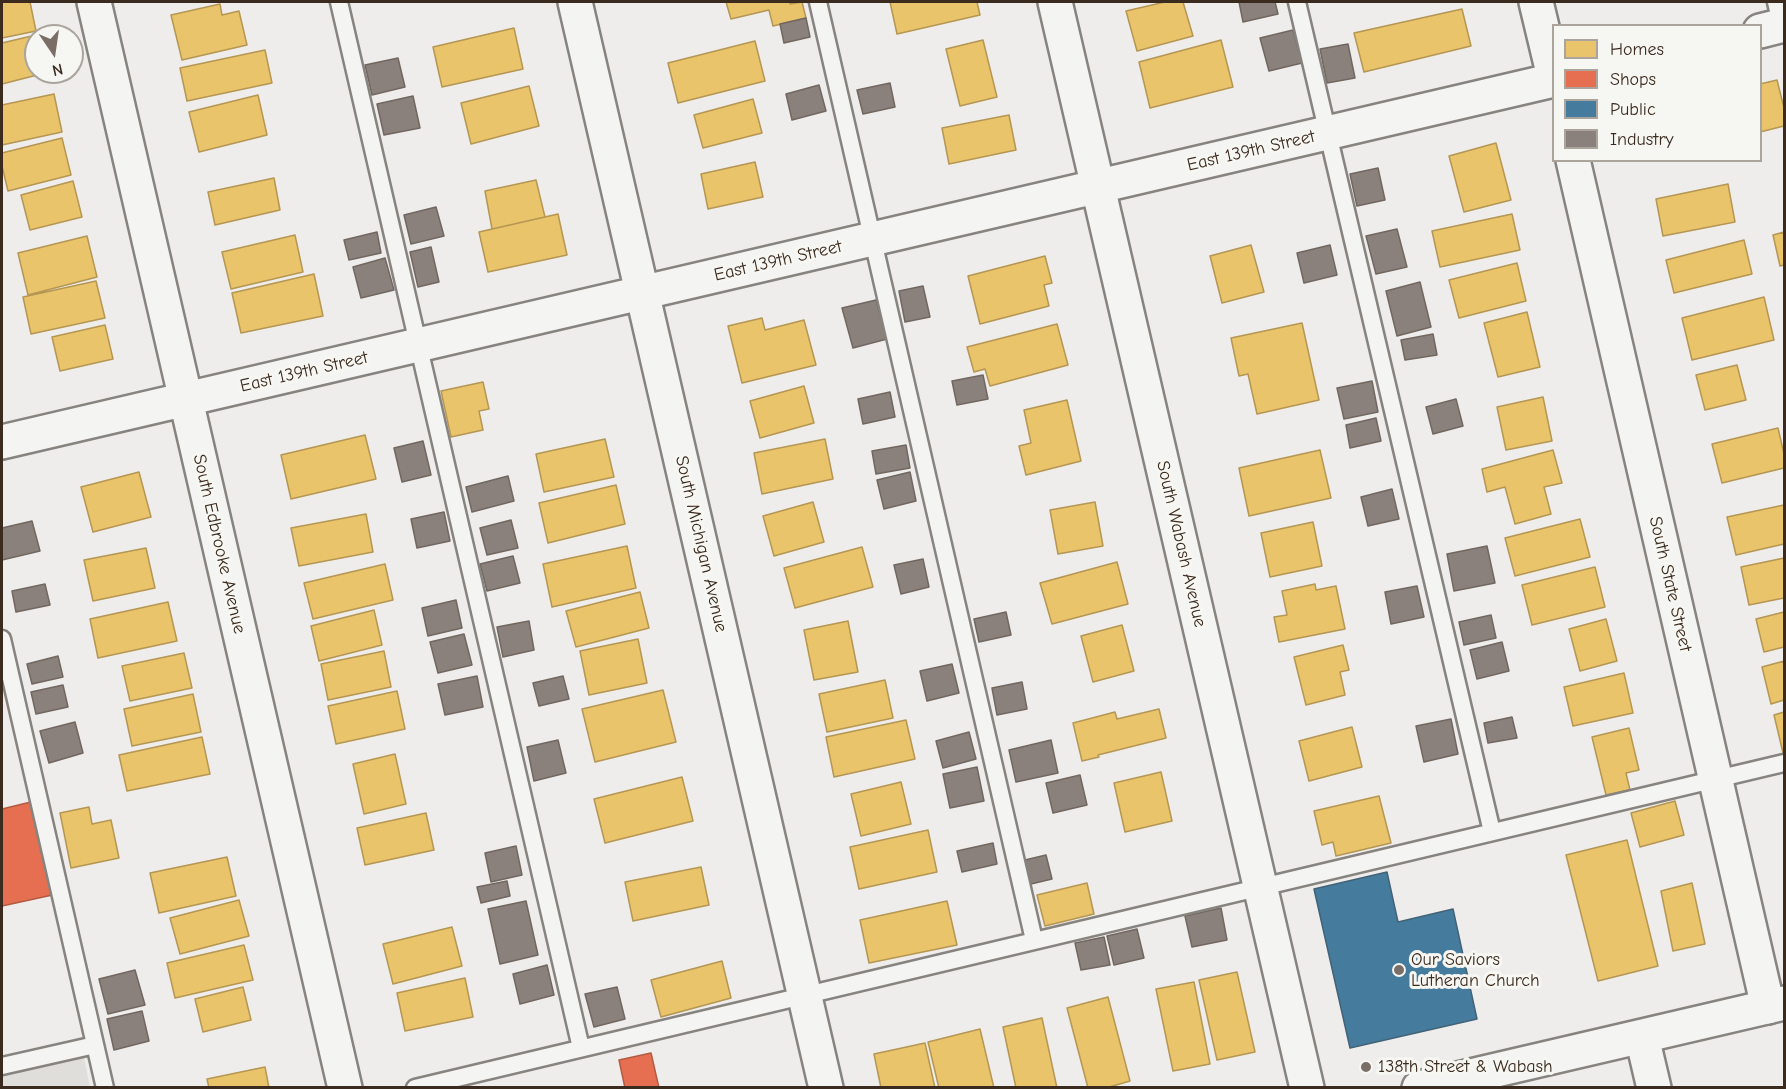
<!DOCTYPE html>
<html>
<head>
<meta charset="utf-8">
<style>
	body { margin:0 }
	#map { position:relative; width:1786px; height:1089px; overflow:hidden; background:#eeedeb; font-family:"Comic Neue",sans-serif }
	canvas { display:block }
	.frame { position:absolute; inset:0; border:3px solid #3b2a1e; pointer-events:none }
	.legend { position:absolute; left:1552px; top:24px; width:210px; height:138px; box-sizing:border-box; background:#f6f6f2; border:2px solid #aba49d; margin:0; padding:8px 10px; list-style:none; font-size:18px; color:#3b2a1e }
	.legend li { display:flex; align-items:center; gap:12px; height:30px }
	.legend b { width:30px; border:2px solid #aba49d }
	.north { position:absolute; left:24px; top:24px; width:60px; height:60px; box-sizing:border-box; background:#f6f6f2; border:2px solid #aba49d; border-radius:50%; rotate:167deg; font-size:16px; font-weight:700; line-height:24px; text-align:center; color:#3b2a1e }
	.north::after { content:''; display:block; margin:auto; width:21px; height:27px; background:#7a6e66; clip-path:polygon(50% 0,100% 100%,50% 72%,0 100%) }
</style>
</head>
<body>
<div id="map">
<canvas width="1786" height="1089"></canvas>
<div class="frame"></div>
<ul class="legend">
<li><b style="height:16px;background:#e9c46a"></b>Homes</li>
<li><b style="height:16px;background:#e76f51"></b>Shops</li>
<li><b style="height:16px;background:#457b9d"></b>Public</li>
<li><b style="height:16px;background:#8a817c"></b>Industry</li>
</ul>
<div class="north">N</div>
</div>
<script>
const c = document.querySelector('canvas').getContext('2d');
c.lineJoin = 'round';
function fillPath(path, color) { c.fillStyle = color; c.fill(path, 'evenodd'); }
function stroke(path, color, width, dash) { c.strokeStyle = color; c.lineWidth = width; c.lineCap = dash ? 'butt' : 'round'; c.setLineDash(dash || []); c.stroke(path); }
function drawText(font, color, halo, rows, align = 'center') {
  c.font = font + ' "Comic Neue",sans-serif'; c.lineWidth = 6; c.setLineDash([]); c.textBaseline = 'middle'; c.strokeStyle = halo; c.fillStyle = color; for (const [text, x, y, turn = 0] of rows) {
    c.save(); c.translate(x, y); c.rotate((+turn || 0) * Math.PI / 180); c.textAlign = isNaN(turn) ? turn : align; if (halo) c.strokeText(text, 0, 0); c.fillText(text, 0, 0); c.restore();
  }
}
fillPath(new Path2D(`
	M80 1039 90 1087H2V1056Z`), '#e0deda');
const homes = new Path2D(`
	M2 2H30L36 31 2 38Z
	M726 2H790V4L802 2 806 18 773 26 769 10 731 19Z
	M890 2H977L980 15 897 34Z
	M1165 2H1183L1193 36 1137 51 1126 11Z
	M220 4 222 15 239 11 247 45 182 60 171 15Z
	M1462 9 1471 46 1364 72 1354 33Z
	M514 28 523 69 442 87 433 47Z
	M40 34V36H36V72H49L2 84V43Z
	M983 40 997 97 960 106 946 49Z
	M1221 40 1233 87 1150 108 1139 62Z
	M755 41 765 81 678 103 668 63Z
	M265 50 272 83 187 101 180 68Z
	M1777 80 1784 108V126L1760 132V84Z
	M529 86 539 126 471 144 461 103Z
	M54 94 62 132 2 145V105Z
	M258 95 267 135 199 152 189 112Z
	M753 99 762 133 703 148 694 115Z
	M1009 115 1016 150 949 164 942 128Z
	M62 138 71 175 8 191 2 166V153Z
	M1496 143 1511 200 1464 212 1449 156Z
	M755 162 763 197 708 209 701 174Z
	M274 178 280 210 215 225 208 192Z
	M536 180 545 217 492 229 485 191Z
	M73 181 82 217 30 230 21 195Z
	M1728 184 1735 222 1663 236 1656 199Z
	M558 214 567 255 488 272 479 232Z
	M1512 214 1520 250 1440 267 1432 231Z
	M1784 232V265L1780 266 1773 235Z
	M295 235 303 272 231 289 222 252Z
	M87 236 97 277 28 295 18 253Z
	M1744 240 1752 274 1674 293 1666 260Z
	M1251 245 1264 292 1222 303 1210 256Z
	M1045 256 1052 283 1044 285 1049 306 980 324 968 276Z
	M1517 263 1526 301 1459 318 1449 280Z
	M314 274 323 316 241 333 232 293Z
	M96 281 105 318 31 334 23 297Z
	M1764 297 1774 340 1692 360 1682 318Z
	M1527 312 1540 367 1498 377 1484 323Z
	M762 318 765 330 804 320 816 365 742 383 728 326Z
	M1302 323 1319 400 1257 414 1248 374 1239 376 1231 338Z
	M1057 324 1068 365 990 386 985 369 974 372 967 347Z
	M105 325 113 359 60 371 52 337Z
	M1737 365 1746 400 1705 410 1696 375Z
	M483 382 489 409 479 411 483 430 451 437 441 391Z
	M804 386 814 423 760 438 750 401Z
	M1543 397 1552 441 1506 450 1497 407Z
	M1067 400 1081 461 1026 475 1019 446 1031 443 1024 410Z
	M1778 428 1784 454V468L1722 483 1712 444Z
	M365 435 376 479 291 499 281 455Z
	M605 439 614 477 544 492 536 454Z
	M825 439 833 479 762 494 754 453Z
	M1320 450 1331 498 1249 516 1239 468Z
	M1553 450 1562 483 1544 487 1551 514 1515 524 1505 487 1487 492 1482 469Z
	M139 472 151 517 93 532 81 487Z
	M616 485 625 524 548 543 539 503Z
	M813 502 824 542 774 556 763 516Z
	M1095 502 1103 546 1058 554 1050 510Z
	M1784 505V544L1736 555 1727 517Z
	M366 514 373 552 299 566 291 528Z
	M1580 519 1590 557 1515 576 1505 538Z
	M1313 522 1322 566 1270 577 1261 533Z
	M627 546 636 588 552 607 543 564Z
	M862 547 873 587 795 608 784 568Z
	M146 548 155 588 93 601 84 560Z
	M1784 558V598L1749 605 1741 567Z
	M1117 562 1128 604 1052 624 1040 583Z
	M385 564 393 600 313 619 304 583Z
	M1595 567 1605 607 1532 625 1522 585Z
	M1315 584 1316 590 1336 586 1345 629 1279 642 1274 617 1287 615 1282 591Z
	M640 592 649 628 576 647 566 611Z
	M168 602 177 641 98 658 90 619Z
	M374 610 382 645 319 661 311 626Z
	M1784 612V647L1764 652 1756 619Z
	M1606 619 1617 661 1580 671 1569 629Z
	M848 621 858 672 814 680 804 630Z
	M1122 625 1134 671 1093 682 1081 636Z
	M638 639 647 683 589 695 580 651Z
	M1343 645 1349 670 1340 672 1345 695 1306 705 1294 657Z
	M384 651 391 687 328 700 321 664Z
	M184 653 192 688 130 701 122 666Z
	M1784 661V700L1771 704 1762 667Z
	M1624 673 1633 713 1573 726 1564 687Z
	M885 680 893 718 827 732 819 694Z
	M663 690 676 742 595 762 582 709Z
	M397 691 405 729 336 744 328 706Z
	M193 694 201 732 132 746 124 709Z
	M1159 709 1166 738 1098 755 1099 757 1082 761 1073 723 1115 712 1117 719Z
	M1784 712V752L1783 753 1774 715Z
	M906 720 915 759 834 777 826 737Z
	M1352 727 1362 767 1309 781 1299 741Z
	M1629 728 1639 770 1626 773 1630 790 1606 795 1592 737Z
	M202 737 210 774 127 791 119 755Z
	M395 754 406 804 364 814 353 764Z
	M1161 772 1172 821 1125 832 1114 783Z
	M682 777 693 821 605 843 594 799Z
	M901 782 911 824 861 836 851 794Z
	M1379 796 1391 843 1336 856 1333 842 1322 845 1314 811Z
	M1675 801 1684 835 1640 847 1631 813Z
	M89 807 92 824 111 820 119 858 71 868 60 813Z
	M426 813 434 850 365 865 357 828Z
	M928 830 937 872 859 889 850 847Z
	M1627 840 1658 966 1598 981 1566 855Z
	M227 857 236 896 159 913 150 873Z
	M701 867 709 905 633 921 625 882Z
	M1087 883 1094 914 1045 926 1037 895Z
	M1692 883 1705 944 1673 951 1661 891Z
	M239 900 249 936 180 954 170 918Z
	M947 901 957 945 869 963 860 920Z
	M452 927 462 966 393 984 383 944Z
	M244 945 253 980 175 998 167 963Z
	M722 961 731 998 661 1017 651 980Z
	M1237 972 1255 1052 1217 1060 1199 980Z
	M465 978 473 1017 405 1031 397 993Z
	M1194 982 1210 1064 1173 1071 1156 989Z
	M243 987 251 1020 203 1032 195 999Z
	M1108 997 1130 1081 1106 1088H1088L1067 1008Z
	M1042 1018 1057 1088H1016L1003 1027Z
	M980 1029 994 1088H939L928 1042Z
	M925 1043 935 1088H881L874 1054Z
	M265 1067 269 1088H209L207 1079Z`);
fillPath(homes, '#e9c46a');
stroke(homes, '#b59653', 1.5);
const shops = new Path2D(`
	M35 801 57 894 2 906V809Z
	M651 1053 659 1088H625L619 1060Z`);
fillPath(shops, '#e76f51');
stroke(shops, '#b35a42', 1.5);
const public = new Path2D(`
	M1387 872 1398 922 1453 909 1477 1019 1350 1048 1314 889Z`);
fillPath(public, '#457b9d');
stroke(public, '#426377', 1.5);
const industry = new Path2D(`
	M1239 2H1275L1278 14 1243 22Z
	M806 18 810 37 784 43 780 24Z
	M1293 30 1302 63 1269 71 1260 38Z
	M1348 44 1355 78 1327 83 1320 49Z
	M398 58 405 87 372 95 365 65Z
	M890 83 895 107 863 114 857 90Z
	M819 85 826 111 792 120 786 94Z
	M413 96 420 128 384 135 377 104Z
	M1378 168 1385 200 1357 206 1350 174Z
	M436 207 444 236 411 244 404 215Z
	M1397 229 1407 267 1376 274 1366 236Z
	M377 232 381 253 349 260 344 240Z
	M1330 245 1337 275 1304 283 1297 253Z
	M431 247 439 282 418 287 410 252Z
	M385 258 394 290 361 298 353 267Z
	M1420 282 1431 327 1397 336 1386 291Z
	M923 286 930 317 905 322 899 291Z
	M876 300 887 339 853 348 842 308Z
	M1433 334 1437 355 1405 360 1401 340Z
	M983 375 988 399 957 405 952 381Z
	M1372 381 1378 412 1344 419 1337 388Z
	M890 392 895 417 863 424 858 399Z
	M1456 399 1463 426 1433 434 1426 407Z
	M1376 418 1381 441 1350 448 1346 425Z
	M423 441 431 475 402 482 394 448Z
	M906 445 910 468 876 474 872 451Z
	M910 472 916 501 884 509 877 480Z
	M508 476 514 501 472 512 466 487Z
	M1392 489 1399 519 1368 526 1361 497Z
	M444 512 450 541 417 548 411 519Z
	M511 520 518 548 487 555 480 528Z
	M32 521 40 551 2 560V528Z
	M1487 546 1495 583 1454 591 1447 554Z
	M513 556 520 583 487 591 480 564Z
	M923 559 929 587 901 594 894 565Z
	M45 584 50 605 16 612 12 591Z
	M1417 586 1424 617 1391 624 1385 592Z
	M456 600 462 628 428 636 422 608Z
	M1006 612 1011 635 979 642 974 619Z
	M1491 615 1496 638 1464 645 1459 622Z
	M529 621 534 650 503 657 497 627Z
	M464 634 472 665 438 673 430 642Z
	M1502 642 1509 671 1477 679 1470 650Z
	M58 656 63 677 32 684 27 664Z
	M952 664 959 693 927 701 920 671Z
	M477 676 483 707 445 715 438 684Z
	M563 676 569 699 539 706 533 683Z
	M1022 682 1027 709 997 715 992 688Z
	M63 685 68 707 36 714 31 692Z
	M1512 717 1517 738 1488 743 1484 723Z
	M1451 719 1458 754 1424 762 1416 726Z
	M75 722 83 753 49 763 40 731Z
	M969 732 976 759 943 768 936 741Z
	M558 740 566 773 534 781 527 747Z
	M1051 740 1058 773 1016 782 1009 750Z
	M977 767 984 801 950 808 943 774Z
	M1080 775 1087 805 1053 813 1046 783Z
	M993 843 997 864 962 872 957 851Z
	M516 846 522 875 491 882 485 853Z
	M1046 855 1052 879 1031 884 1025 860Z
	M507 881 510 896 481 903 477 887Z
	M526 901 538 955 500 964 488 909Z
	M1221 908 1227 940 1192 947 1185 916Z
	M1137 929 1144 958 1114 965 1107 936Z
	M1104 937 1110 965 1081 970 1075 943Z
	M547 965 554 995 520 1004 513 974Z
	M135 970 145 1005 108 1014 99 979Z
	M617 987 625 1019 594 1027 585 994Z
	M142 1011 149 1041 114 1050 107 1019Z`);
fillPath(industry, '#8a817c');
stroke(industry, '#726760', 1.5);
const lane = new Path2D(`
	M339 2 581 1048
	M818 2 1034 940
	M1297 2 1492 832
	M1776 2 1783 32
	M2 639 105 1088
	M2 1066 95 1045
	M415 1088 1784 763`);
const street = new Path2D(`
	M94 2 345 1088
	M575 2 826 1088
	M1055 2 1307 1088
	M1536 2 1554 77
	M1760 31 1784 25
	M1573 160 1768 1007
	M2 442 1554 80
	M1642 1037 1654 1088`);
const secondary = new Path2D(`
	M1419 1088 1784 1003`);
stroke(lane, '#87837f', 21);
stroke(street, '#87837f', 38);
stroke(secondary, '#87837f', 38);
stroke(lane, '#f4f4f2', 16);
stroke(street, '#f4f4f2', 33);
stroke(secondary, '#f4f4f2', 33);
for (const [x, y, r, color] of [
	[1399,970,6,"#7a6e66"],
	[1366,1067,6,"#7a6e66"]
]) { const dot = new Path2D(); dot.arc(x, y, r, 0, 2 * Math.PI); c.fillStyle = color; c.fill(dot); stroke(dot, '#f6f6f2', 2); }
drawText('18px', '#3b2a1e', '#f6f6f2', [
	["East 139th Street",1251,151,-13],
	["East 139th Street",778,261,-13],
	["East 139th Street",304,372,-13],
	["South Edbrooke Avenue",219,544,77],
	["South Michigan Avenue",701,544,77],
	["South Wabash Avenue",1181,544,77],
	["South State Street",1670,584,77]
]);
drawText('18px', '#3b2a1e', '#f6f6f2', [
	["Our Saviors",1411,960],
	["Lutheran Church",1411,981],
	["138th Street & Wabash",1378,1067]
], 'left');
</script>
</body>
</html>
